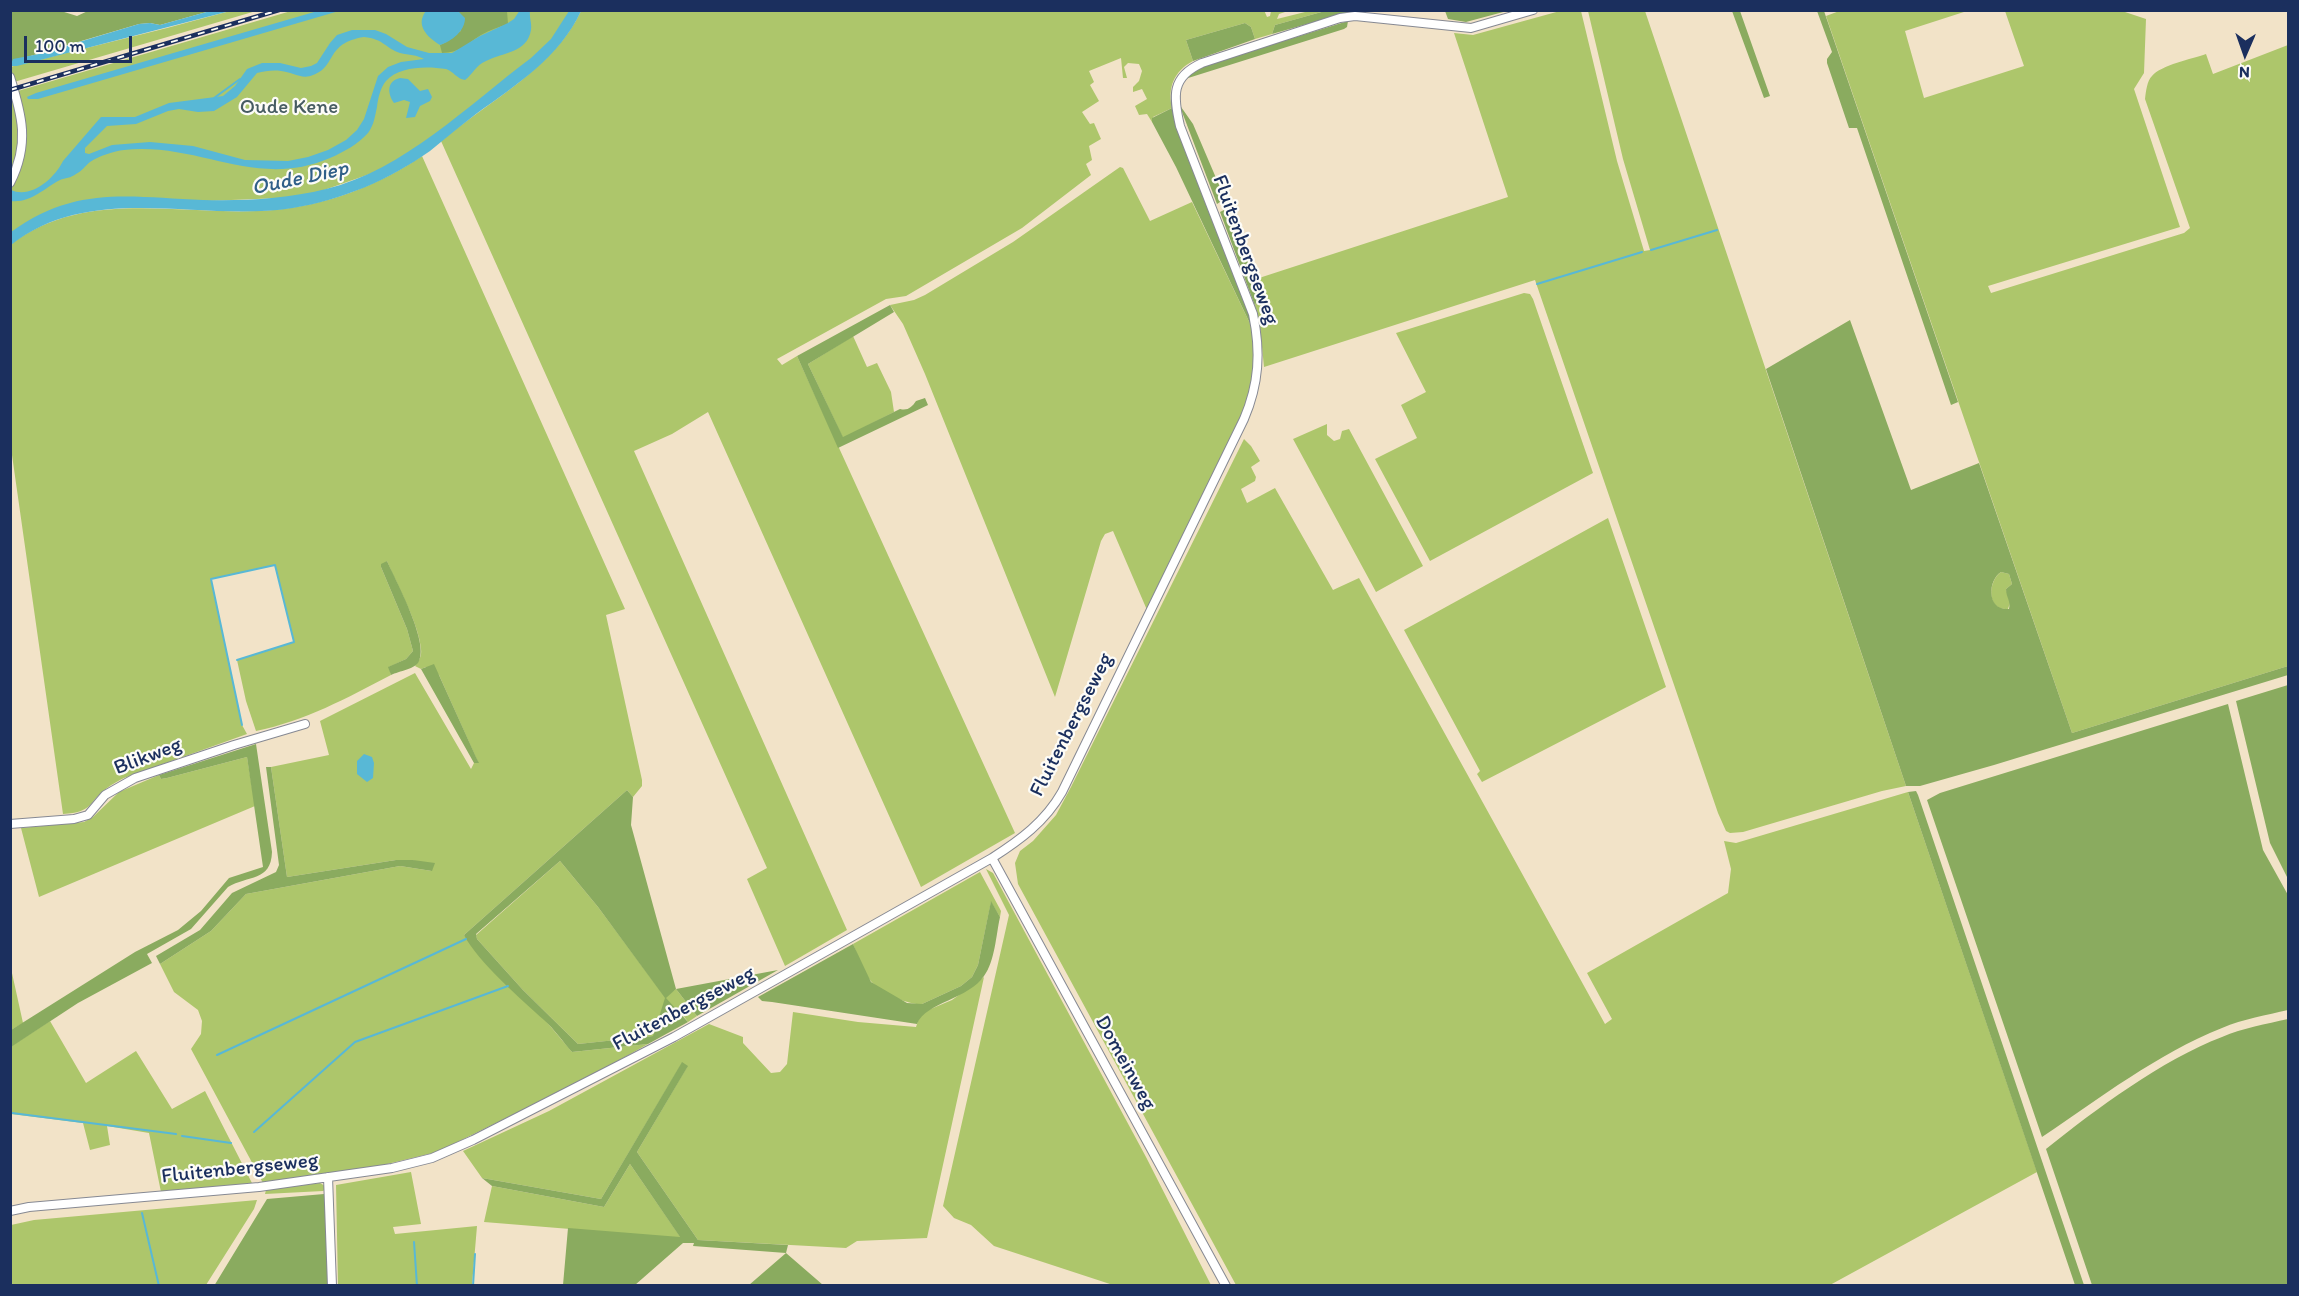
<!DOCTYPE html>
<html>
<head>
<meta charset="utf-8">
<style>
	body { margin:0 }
	#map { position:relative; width:2299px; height:1296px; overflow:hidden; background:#f2e3c8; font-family:Itim,sans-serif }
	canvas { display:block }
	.frame { position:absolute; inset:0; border:12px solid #1b2f5e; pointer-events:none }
	.north { position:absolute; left:2215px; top:24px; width:60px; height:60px; -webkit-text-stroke:4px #fdfcf7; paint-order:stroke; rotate:182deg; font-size:16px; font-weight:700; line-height:24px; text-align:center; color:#1b2f5e }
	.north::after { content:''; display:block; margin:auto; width:21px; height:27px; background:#1b2f5e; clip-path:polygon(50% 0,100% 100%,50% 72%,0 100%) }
	.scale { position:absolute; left:24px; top:36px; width:108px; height:27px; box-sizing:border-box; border:3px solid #1b2f5e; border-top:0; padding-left:8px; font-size:18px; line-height:21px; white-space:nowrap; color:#1b2f5e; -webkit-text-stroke:4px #fdfcf7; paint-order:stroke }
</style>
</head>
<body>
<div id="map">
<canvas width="2299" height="1296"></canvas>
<div class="frame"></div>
<div class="north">N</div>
<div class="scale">100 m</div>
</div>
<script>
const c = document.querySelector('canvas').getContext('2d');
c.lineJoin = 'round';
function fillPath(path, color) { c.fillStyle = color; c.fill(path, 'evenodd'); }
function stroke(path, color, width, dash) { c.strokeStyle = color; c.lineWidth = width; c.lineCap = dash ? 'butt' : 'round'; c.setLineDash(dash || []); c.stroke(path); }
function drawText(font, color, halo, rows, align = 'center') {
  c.font = font + ' Itim,sans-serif'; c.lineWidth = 4.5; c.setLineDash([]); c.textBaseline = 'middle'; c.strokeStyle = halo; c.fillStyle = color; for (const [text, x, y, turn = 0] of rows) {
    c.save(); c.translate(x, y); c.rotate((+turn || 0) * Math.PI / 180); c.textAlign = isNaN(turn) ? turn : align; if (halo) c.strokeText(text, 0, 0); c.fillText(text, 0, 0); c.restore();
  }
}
fillPath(new Path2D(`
	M1264 10 1267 17 1270 16 1271 11H1288L1279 14 1277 19 1309 11H1325L1275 25 1272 34 1255 39 1251 27 1245 23 1186 40 1193 61C1174 71 1167 88 1172 108L1153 117 1152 122 1147 114 1139 115 1135 106 1147 99 1142 89 1133 92V87L1139 81 1142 71 1139 64 1128 63 1124 67 1127 78H1123L1121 58 1089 71 1094 82 1090 85 1099 101 1082 112 1090 124 1094 123 1101 139 1089 146 1092 160 1086 164 1091 175 1022 228 906 296 886 299 777 359 782 365 797 356 1015 833 921 887 708 412 672 434 634 451 847 930 785 966 747 879 767 868 441 141C488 102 555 67 581 11Z
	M1842 10 1967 11 1905 31 1924 98 2024 66 2005 11H2122L2146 19 2144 73 2134 89 2180 227 1988 286 1991 293 2184 233 2190 228 2145 99C2146 91 2147 81 2152 76 2161 65 2192 59 2206 54L2213 74 2288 45V666L2072 733 1826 16Z
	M230 11H256L14 82 10 67 167 28Z
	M291 11H570L568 31 410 160 304 197 110 205 45 220 11 241V93Z
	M1560 11H1581L1617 161 1644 251 1650 250 1623 159 1588 11H1645L1906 786 1882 791 1743 832 1730 833 1726 831 1718 813 1535 280 1264 367 1260 327 1255 306 1259 293 1256 279 1508 197 1454 33 1473 35Z
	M422 156 625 609 606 615 642 780V786L633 797 627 790 464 935 511 989 545 1020 572 1052 648 1044 586 1079 437 1152 383 1165 263 1183 191 1049 201 1034 202 1021 198 1010 174 992 160 964 211 931 246 894 400 866 432 871 413 860H396L287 877 271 767 329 755 320 721 415 673 471 769 474 763 478 762 439 675 426 667 421 669 415 666C419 661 422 656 421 649 419 624 397 585 387 561L381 567 407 629 413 651 406 659 389 667 391 675C347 698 305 721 256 731L246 701 237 660 294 642 275 565 211 579 242 725 247 734 124 778C118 781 112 784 107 788 87 803 94 812 63 814L11 448 10 245C87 186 184 218 273 210 327 205 377 186 422 156Z
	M1120 167 1123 168 1150 221 1192 202 1253 330 1254 359 1252 379 1248 400 1237 427 1147 610 1113 531 1105 534 1101 541 1055 697 925 374 903 324 890 305 914 300 925 295 1013 242Z
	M1524 293 1530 294 1533 299 1593 473 1430 561 1375 459 1417 438 1401 405 1426 392 1396 333Z
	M853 336 867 367 877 363 891 392 894 412 843 438 808 364Z
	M1327 424V435L1334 441 1340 439 1342 431 1349 429 1423 566 1376 592 1293 439Z
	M1244 439 1251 446 1260 461 1251 467 1256 477 1255 481 1241 489 1247 503 1275 488 1333 590 1359 578 1605 1024 1612 1019 1587 973 1728 893 1731 869 1724 841 1736 843 1908 792 2037 1172 1830 1285H1236L1018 884 1015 863 1020 851 1033 841 1056 815 1071 787Z
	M1608 518 1666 687 1482 782 1477 774 1480 771 1404 630Z
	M2001 572 2009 574 2012 584 2006 589 2010 603 2008 609C1987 611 1987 582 2001 572Z
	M247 757 255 806 39 897 21 828 84 822 93 817 119 792 159 775 161 779 167 778Z
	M560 861 598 907 665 997 676 989 697 1016 688 1022 682 1014 654 1036 578 1044 523 990 477 939 476 935Z
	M986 869 993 873 1146 1157 1211 1285H1113L994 1246 971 1225 954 1218 943 1206 1009 915Z
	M980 872 1001 911 1000 917 991 902 978 965 972 977 961 986 922 1004C909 1006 878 991 870 980 862 970 858 956 853 944Z
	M10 964 23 1023 11 1030H10Z
	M984 977 927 1238 857 1241 846 1248 698 1240 637 1152 687 1067 682 1063 601 1199 482 1178 463 1151 549 1111 709 1024 743 1037V1043L771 1073 780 1072 787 1064 793 1012 858 1022 916 1027 919 1018 926 1011 952 1000Z
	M50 1021 86 1083 136 1051 172 1109 205 1091 253 1185 161 1192 149 1133 107 1126 110 1145 90 1150 83 1123 11 1114 10 1047Z
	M630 1164 681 1238 484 1222 492 1186 604 1207Z
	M411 1172 421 1224 393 1227 395 1234 477 1226 472 1285H338L336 1185Z
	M320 1183 325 1186 326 1189 323 1191 265 1194 266 1190Z
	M257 1200 254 1209 206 1285H11V1225L34 1220Z`), '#adc66b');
fillPath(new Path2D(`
	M90 10 105 11H210L160 25 150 23 139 24 27 57 11 64V67V11H61L77 16Z
	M1348 10 1349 12 1272 34 1275 25 1325 11Z
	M450 11H507L508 24C499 27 490 30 481 35 467 44 459 53 442 53L440 45C449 42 452 36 461 31L459 12Z
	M1445 11V10L1507 11 1466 22 1448 19Z
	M1732 11H1740L1770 96 1764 98Z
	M1817 11H1824L1958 402 1951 405 1857 128H1849L1827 63V59L1832 52Z
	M1348 21 1347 27 1344 29 1185 79 1199 67Z
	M1245 23 1251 27 1255 39 1193 61 1186 40Z
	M1179 104 1193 124 1225 199 1217 204Z
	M1172 108 1244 295 1253 330 1176 167 1152 122V118Z
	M1228 208 1255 273 1259 293 1255 306 1220 212Z
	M890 305 894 312 808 364 843 437 900 409C908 411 912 407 916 401L925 398 928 405 838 448 797 356Z
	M1850 320 1911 490 1979 463 2072 733 2288 666V675L1994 765 1920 786H1906L1766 369ZM2001 572 2009 574 2012 584 2006 589C2006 597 2011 601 2009 609 1987 611 1987 581 2001 572Z
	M387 561C396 581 429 642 419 661 416 669 399 671 391 675L388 667 406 659 413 651 407 629 381 567V564Z
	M434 664 476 757 479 763H474L421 669Z
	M2288 685V879L2270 843 2236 701Z
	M2228 704 2263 850 2288 895V1010C2267 1015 2243 1019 2222 1028 2157 1054 2100 1098 2042 1137L1927 800 1940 793Z
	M256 744 272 852C271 882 248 875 228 887L191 929 147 954 152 963 78 1003 11 1047V1030L135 952 178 930 201 911 229 878 263 867 247 757 167 778 161 779 159 775Z
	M266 767H271L287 877 396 860H413L435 863 432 871 400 866 246 894 211 931 160 964 156 956 200 930 232 893 276 872 279 865Z
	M627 790 633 797 631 825 676 989 778 970 697 1016 676 989 666 998 688 1022 648 1044 572 1052C563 1042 555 1030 544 1020 521 999 478 962 464 935ZM560 861 598 907 665 998 653 1036 578 1044 523 990 477 939 476 934Z
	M1916 791 1918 795 2084 1285H2075L1908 792Z
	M991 901 1000 917C996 935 995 961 984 976 969 999 926 1002 917 1024L772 1002 762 1001 758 997 853 944 871 982 907 1003 922 1004 961 986 972 977 978 965Z
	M2288 1019V1285H2092L2046 1149C2096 1109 2162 1060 2222 1037 2243 1028 2266 1024 2288 1019Z
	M682 1062 688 1066 637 1152 698 1240 788 1245 786 1253 823 1285H749L786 1253 693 1246 694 1243H683L635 1285H563L568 1228 680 1237 630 1164 604 1207 492 1186 482 1178 601 1199Z
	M324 1194 327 1196 329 1285 214 1286 267 1199Z`), '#8aab5f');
fillPath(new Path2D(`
	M321 10 339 11 38 99H28L27 97 36 93Z
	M520 10 530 11C529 17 532 23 531 30 527 53 504 52 486 61 476 65 473 74 465 80 457 79 453 71 446 69 427 66 399 66 386 81 380 88 378 99 377 107 375 116 374 125 368 133 358 144 344 152 330 158 255 190 200 142 124 150 114 151 99 156 90 162 85 166 82 171 76 174 71 178 65 178 60 180 43 189 31 203 11 201V190C31 199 54 179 63 161L101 117H135L169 103 223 96 235 86 247 69 262 63H280L301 68 311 66 317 63 330 43 337 35 352 30H375L386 34 407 47 429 53H452L480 36 508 23 514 19ZM364 37C384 39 385 48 400 53 409 55 417 55 424 59L401 62 388 67 378 76 364 119 357 130 346 140 328 150 308 157 288 161 245 160 193 146 150 142 112 145 89 154 85 153V148L107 126 136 124 168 111 179 109 198 112 214 111 237 97 257 73C265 71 273 70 281 71 292 72 302 80 313 75 337 67 325 43 364 37Z
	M210 11H230L17 66H12L11 64 13 59 39 54 139 24 150 23 160 25Z
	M426 11H450L459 12 465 18C465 31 452 41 440 45 427 37 415 25 426 11Z
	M569 11H581C560 57 516 85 476 114 460 126 445 139 430 151 389 180 342 200 293 208 198 223 93 181 11 245V232C75 185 129 197 203 200 244 201 286 199 326 189 404 170 468 105 531 58L551 39Z
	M400 78 408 79 420 91 428 89 432 97 430 101 420 106 415 117 406 118 410 102 404 100 394 103C387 93 387 81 400 78Z
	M364 754 372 757 374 763 373 778 367 782 357 774V761Z`), '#58b8d6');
stroke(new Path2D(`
	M214 98 240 79
	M1651 250 1717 230
	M1537 284 1642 252
	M237 660 294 642 275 565 211 579 242 725
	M217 1055 466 939
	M12 1113 176 1134
	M254 1132 355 1042 508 986
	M182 1136 231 1143
	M142 1213 159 1286
	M414 1242 417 1286
	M473 1286 475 1254`), '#58b8d6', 2);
const minor = new Path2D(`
	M10 77C22 115 30 144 10 183
	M10 824 74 819 88 815 105 795 135 778 234 745 305 724
	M992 858 1226 1286
	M328 1177 332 1286
	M10 1211 29 1207 259 1187 392 1168 432 1158 473 1140 674 1037 992 858C1020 840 1045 822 1062 792L1244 419C1259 384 1261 352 1253 314L1180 126C1173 96 1171 77 1202 63L1340 18 1355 16 1471 28 1533 10`);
stroke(minor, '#868993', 10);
stroke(minor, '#fff', 8);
const rail = new Path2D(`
	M10 90 279 10`);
stroke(rail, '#1b2f5e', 4.5);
stroke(rail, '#fdfcf7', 2, [7]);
drawText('21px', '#475c62', '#fdfcf7', [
	["Oude Kene",289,108]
]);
drawText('21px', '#1b2f5e', '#fdfcf7', [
	["Fluitenbergseweg",1245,250,70],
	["Fluitenbergseweg",1072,725,-63],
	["Blikweg",148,757,-21],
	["Fluitenbergseweg",684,1009,-28],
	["Domeinweg",1125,1063,61],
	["Fluitenbergseweg",240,1169,-6]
]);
drawText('italic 22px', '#305f88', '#fdfcf7', [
	["Oude Diep",300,179,-12]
]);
</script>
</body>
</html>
